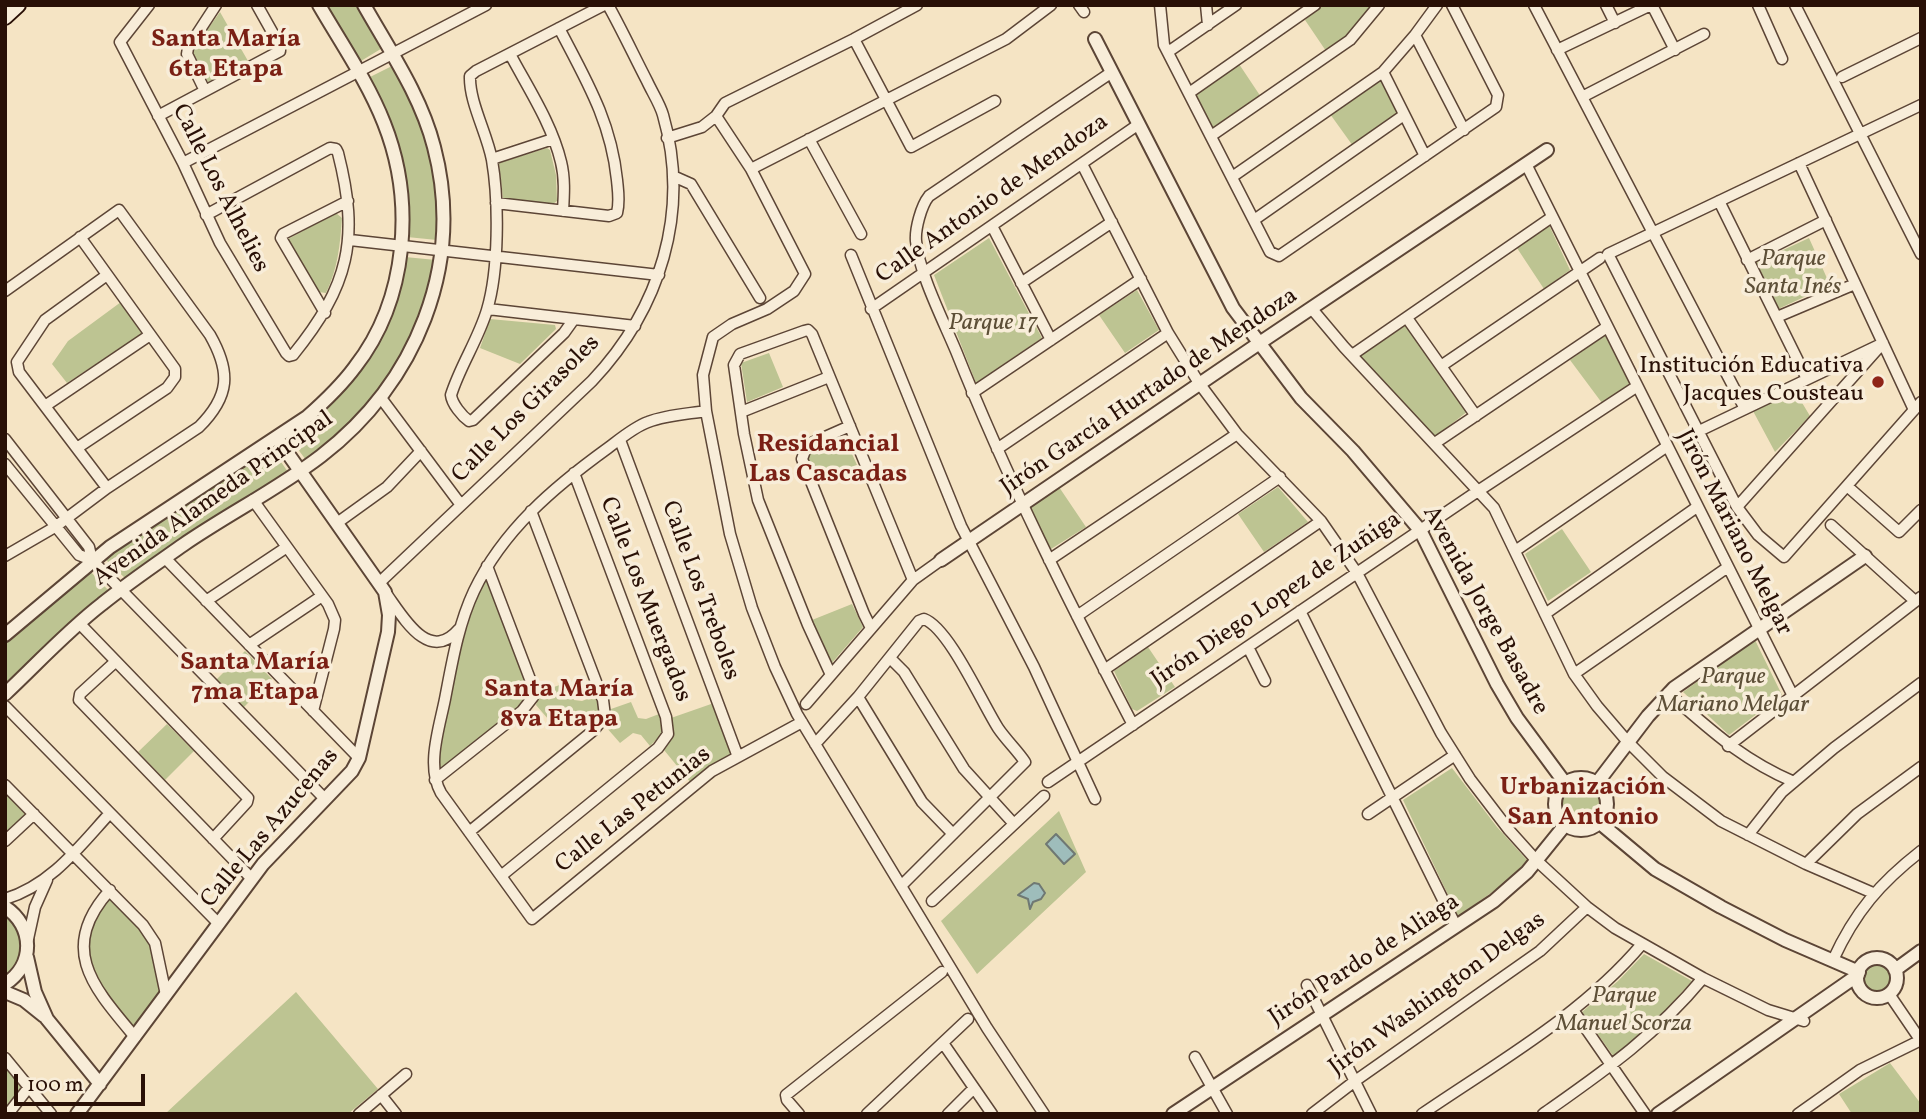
<!DOCTYPE html>
<html>
<head>
<meta charset="utf-8">
<style>
	body { margin:0 }
	#map { position:relative; width:1926px; height:1119px; overflow:hidden; background:#f5e4c4; font-family:Vollkorn,serif }
	canvas { display:block }
	.frame { position:absolute; inset:0; border:7px solid #291006; pointer-events:none }
	.scale { position:absolute; left:14px; top:1074px; width:131px; height:32px; box-sizing:border-box; border:4px solid #291006; border-top:0; padding-left:9px; font-size:21px; line-height:24px; white-space:nowrap; color:#291006; -webkit-text-stroke:5px #f8edd9; paint-order:stroke }
</style>
</head>
<body>
<div id="map">
<canvas width="1926" height="1119"></canvas>
<div class="frame"></div>
<div class="scale">100 m</div>
</div>
<script>
const c = document.querySelector('canvas').getContext('2d');
c.lineJoin = 'round';
function fillPath(path, color) { c.fillStyle = color; c.fill(path, 'evenodd'); }
function stroke(path, color, width, dash) { c.strokeStyle = color; c.lineWidth = width; c.lineCap = dash ? 'butt' : 'round'; c.setLineDash(dash || []); c.stroke(path); }
function drawText(font, color, halo, rows, align = 'center') {
  c.font = font + ' Vollkorn,serif'; c.lineWidth = 7; c.setLineDash([]); c.textBaseline = 'middle'; c.strokeStyle = halo; c.fillStyle = color; for (const [text, x, y, turn = 0] of rows) {
    c.save(); c.translate(x, y); c.rotate((+turn || 0) * Math.PI / 180); c.textAlign = isNaN(turn) ? turn : align; if (halo) c.strokeText(text, 0, 0); c.fillText(text, 0, 0); c.restore();
  }
}
fillPath(new Path2D(`
	M323 5H361L384 47 356 64Z
	M1322 5H1374L1346 36 1326 51 1305 20Z
	M220 12 248 61 208 82 192 51Z
	M1239 64 1261 97 1213 131 1194 95Z
	M394 65C413 103 432 141 436 185 438 203 437 222 437 240L407 237C406 169 399 138 366 79Z
	M1381 79 1400 114 1353 146 1330 114Z
	M547 148 550 150 556 175 557 201 553 204 503 198 499 163Z
	M336 213 342 218C340 245 338 268 326 293L319 292 288 239Z
	M1549 225 1570 270 1544 289 1517 248Z
	M989 238 1042 338 976 383 934 275Z
	M1809 238 1830 285 1776 310 1755 263Z
	M405 257 436 260 421 319 394 375 348 428 306 460 288 436 345 387Z
	M1137 290 1159 330 1125 353 1099 315Z
	M121 302 143 333 67 383 52 364 68 341Z
	M490 319 555 325 556 329 520 364 480 348Z
	M1408 324 1468 411 1435 437 1359 355Z
	M1605 335 1631 386 1602 403 1570 360Z
	M769 353 783 387 747 402 741 363Z
	M1795 391 1810 416 1775 452 1753 411Z
	M843 434 857 465 817 481 807 456 810 448Z
	M270 446 288 472 126 579 102 556Z
	M1059 487 1086 527 1051 549 1029 508Z
	M1278 487 1308 522 1264 552 1238 514Z
	M1562 529 1591 572 1548 601 1525 554Z
	M88 569 110 592 5 688V643Z
	M486 578 528 684 529 695 520 708 438 772C447 706 457 638 486 578Z
	M852 604 863 627 831 664 812 620Z
	M1755 640 1782 695 1729 735 1683 692Z
	M1148 647 1175 687 1137 711 1132 709 1114 671Z
	M245 651 272 679 243 708 216 680Z
	M568 682 574 700 582 701 595 696 599 707V715L587 728 577 717 569 715 555 727 536 705 540 692Z
	M631 702 638 718 646 719 659 714 663 725V733L650 746 641 735 633 733 620 743 606 727 611 718V709Z
	M714 703 732 755 691 783 664 750 674 735 671 718Z
	M167 724 194 751 165 780 138 752Z
	M1452 768 1497 827 1527 860 1511 879 1458 916 1403 800Z
	M1560 805a21 21 0 1 1 42 0a21 21 0 1 1-42 0Z
	M5 791 28 813 5 836Z
	M1059 811 1086 872 977 974 941 921Z
	M110 896 142 930 148 941 161 993 134 1029C97 983 67 952 110 896Z
	M5 912 20 928 24 954 5 979Z
	M1644 954 1692 981 1662 1014 1614 1057 1582 1012 1618 981Z
	M1861 978a16 16 0 1 1 32 0a16 16 0 1 1-32 0Z
	M296 992 378 1089 348 1114H165Z
	M1890 1063 1921 1104V1114H1852L1839 1094Z
	M5 1064 24 1087 5 1111Z`), '#bdc492');
const water = new Path2D(`
	M1056 834 1075 854 1064 864 1046 844Z
	M1034 883 1039 884 1045 893 1041 899 1033 902 1030 909 1028 899 1018 895Z`);
fillPath(water, '#9ebdbb');
stroke(water, '#6f7873', 2);
const minor = new Path2D(`
	M149 5 120 42 183 163 220 243 286 353 289 356 293 355C349 286 360 239 338 153L336 149 330 148 206 215
	M1079 5 1084 12
	M1160 5 1164 45 1270 252 1279 256 1496 107 1498 95 1452 5
	M1206 5 1208 25
	M1534 5 1745 409
	M1606 5 1615 23
	M1652 5 1675 50
	M1758 5 1782 59
	M1795 5 1921 254
	M1415 35 1464 130
	M854 39 911 147 995 101
	M1557 50 1651 5
	M1168 52 1236 5
	M510 54C528 88 552 124 561 162 565 178 564 194 563 211
	M1112 72 929 196C921 206 915 229 916 241 919 273 943 320 956 351 1007 479 1069 602 1133 725
	M1383 72 1425 156
	M1842 77 1921 38
	M205 91 187 54 188 48 216 5
	M1189 93 1315 5
	M1582 97 1704 34
	M1921 105 1608 254 1737 507 1758 535 1784 557 1921 402
	M158 116 280 51V46L257 5
	M716 116 751 169 805 274 794 291 767 309 732 324 713 337 703 375 706 411 730 534 752 608 775 667 797 714 987 1028 1044 1114
	M1211 136 1350 40 1379 5
	M667 138 702 127 716 116 725 103 854 39 917 5
	M809 139 861 234
	M492 159 553 139
	M183 163 486 5
	M1799 163 1914 410
	M1082 164 1168 333 1199 383 1237 434 1321 521 1357 573 1441 733 1470 779 1509 830 1536 860 1587 907 1615 928 1703 978 1768 1010 1804 1021
	M1526 164 1792 694
	M751 169 1006 39 1051 5
	M673 176 691 184 760 298
	M1232 177 1383 72 1415 35 1437 5
	M1719 201 1807 379
	M496 203 609 216 617 213C620 201 618 191 617 180 611 121 586 80 559 28
	M1254 220 1404 115
	M992 226 1051 340
	M350 240 659 275
	M851 255 961 526 1034 667 1095 799
	M1747 260 1826 220
	M107 275 45 320 17 362 19 372 107 488
	M1021 283 1112 222
	M5 291 119 210 210 335C231 372 230 396 199 427L107 488 55 527 5 556
	M488 309 635 326
	M871 309 1139 124
	M1312 309 1344 347 1494 508 1574 674 1597 706 1627 741 1663 777 1721 821 1806 864 1873 893
	M325 313 281 238 283 234 348 201
	M1777 317 1855 284
	M1407 318 1476 416
	M574 319 564 333 473 420 469 421C462 416 452 404 451 395 460 366 478 340 487 310 499 270 499 201 492 160 487 133 469 102 470 76L476 71 604 5
	M1352 355 1552 217
	M1441 366 1600 258
	M972 393 1141 279
	M381 398 461 505
	M45 406 150 335
	M706 411C687 414 666 415 648 422 634 427 620 439 608 448 554 487 503 530 474 591 458 625 452 663 445 699 439 729 426 766 441 793L532 919 712 771 802 722
	M741 412 829 377
	M850 426 807 445 802 459 864 614 871 628
	M1699 431 1879 345
	M5 439 89 547 92 560
	M620 440 738 757
	M1435 443 1607 327
	M77 448 167 388 175 377V369L80 237
	M997 449 1168 333
	M5 464 79 555 92 560 325 799
	M1847 486 1899 532 1921 510
	M253 500 328 604 335 620 334 629 313 711
	M1737 507 1883 343
	M337 523 387 487 421 451
	M1831 525 1915 601
	M1515 551 1666 447
	M165 558 359 758
	M1049 560 1237 434
	M379 583 592 381C660 309 691 212 663 115 660 104 652 92 647 81 634 56 622 30 608 5
	M385 592C402 615 428 665 459 629
	M206 601 287 547
	M1300 611 1456 926
	M1545 614 1697 507
	M1077 616 1280 477
	M80 624 248 798 247 802 213 839
	M249 645 322 596
	M1248 647 1265 681
	M890 658 904 672 964 769 1014 824
	M115 662 80 694 79 700 252 879
	M1104 670 1321 521
	M1574 674 1728 567
	M831 675 808 625 758 500 744 434 734 365 740 354 804 331 808 330 812 334 913 580
	M1668 693C1712 731 1741 759 1794 782
	M858 697 922 802 953 834
	M806 704 913 580 941 560
	M5 706 219 924
	M815 744 858 697 919 621 924 619C949 628 982 703 998 728 1006 740 1017 750 1025 762L901 886
	M1728 746 1921 597
	M435 780 522 711 533 697V687L487 566
	M1048 782 1478 491 1636 387
	M5 785 143 925 155 943 166 995
	M1368 814 1455 755
	M469 832 594 730 605 716 603 700 531 511
	M1748 835 1782 792 1834 748 1921 683
	M5 841 34 814
	M1806 864 1857 814 1921 767
	M501 876 658 748 668 734 666 717 574 473
	M110 890C57 949 94 988 135 1037
	M5 899C51 885 79 847 110 813
	M932 901 1044 796
	M28 939 35 907 47 880
	M1833 960C1855 912 1880 883 1921 851
	M1307 985 1371 1114
	M1889 994 1921 1041
	M1573 1010 1645 1114
	M943 1043 992 1114
	M1195 1057 1227 1114
	M5 1058 51 1114
	M381 1095 396 1114
	M8 1114 29 1087
	M359 1114 406 1074
	M799 1114 787 1100 786 1095 942 972
	M867 1114 968 1019
	M948 1114 974 1088
	M1312 1114 1355 1081 1540 951 1587 907
	M1422 1114C1498 1062 1582 1015 1642 944
	M1543 1114C1604 1071 1654 1037 1703 978
	M1798 1114 1860 1070 1921 1040`);
const tertiary = new Path2D(`
	M1095 39 1233 308 1301 398 1353 451 1420 530 1497 684 1517 718 1565 783
	M941 560 1258 344 1547 150
	M5 635 110 547 307 417C324 402 341 386 355 367 408 299 415 201 384 123 368 82 341 43 319 5
	M5 694C37 664 67 631 102 604 128 583 156 564 183 545 228 514 278 489 321 456 416 383 465 265 434 147 421 96 390 51 364 5
	M1555 804a26 26 0 1 1 52 0a26 26 0 1 1-52 0Z
	M1597 783 1648 716 1674 688 1865 556
	M1600 823 1655 869 1721 907 1785 940 1859 972
	M5 907C34 926 35 965 5 984
	M27 957 35 992 47 1019 100 1084
	M1857 978a20 20 0 1 1 40 0a20 20 0 1 1-40 0Z
	M1895 970 1921 951
	M5 992 24 1000 44 1016
	M77 1114 263 864 352 771 359 758 388 632 389 615 385 592 277 438
	M1173 1114 1494 901 1527 872 1565 825
	M1658 1114 1858 975`);
const secondary = new Path2D(`
	M5 17 18 5`);
stroke(minor, '#5c4536', 13);
stroke(tertiary, '#5c4536', 16);
stroke(secondary, '#291006', 18);
stroke(minor, '#f8edd9', 10);
stroke(tertiary, '#f8edd9', 12);
stroke(secondary, '#f8edd9', 14);
for (const [x, y, r, color] of [
	[1878,382,7,"#8f2418"]
]) { const dot = new Path2D(); dot.arc(x, y, r, 0, 2 * Math.PI); c.fillStyle = color; c.fill(dot); stroke(dot, '#f8edd9', 2.5); }
drawText('24px', '#291006', '#f8edd9', [
	["Calle Los Alhelies",219,189,63],
	["Calle Antonio de Mendoza",993,200,-35],
	["Jirón García Hurtado de Mendoza",1150,393,-34],
	["Calle Los Girasoles",527,410,-45],
	["Avenida Alameda Principal",214,500,-35],
	["Jirón Mariano Melgar",1733,533,63],
	["Calle Los Treboles",699,591,70],
	["Calle Los Muergados",644,600,69],
	["Jirón Diego Lopez de Zuñiga",1277,601,-34],
	["Avenida Jorge Basadre",1484,611,61],
	["Calle Las Petunias",634,811,-38],
	["Calle Las Azucenas",271,829,-50],
	["Jirón Pardo de Aliaga",1365,961,-33],
	["Jirón Washington Delgas",1438,995,-36]
]);
drawText('italic 24px', '#5d4f37', '#f8edd9', [
	["Parque",1793,261],
	["Santa Inés",1793,289],
	["Parque 17",993,325],
	["Parque",1733,679],
	["Mariano Melgar",1733,707],
	["Parque",1624,998],
	["Manuel Scorza",1624,1026]
]);
drawText('24px', '#291006', '#f8edd9', [
	["Institución Educativa",1864,368],
	["Jacques Cousteau",1864,396]
], 'right');
drawText('bold 26px', '#7a1f14', '#f8edd9', [
	["Santa María",226,41],
	["6ta Etapa",226,71],
	["Residancial",828,446],
	["Las Cascadas",828,476],
	["Santa María",255,664],
	["7ma Etapa",255,694],
	["Santa María",559,691],
	["8va Etapa",559,721],
	["Urbanización",1583,789],
	["San Antonio",1583,819]
]);
</script>
</body>
</html>
